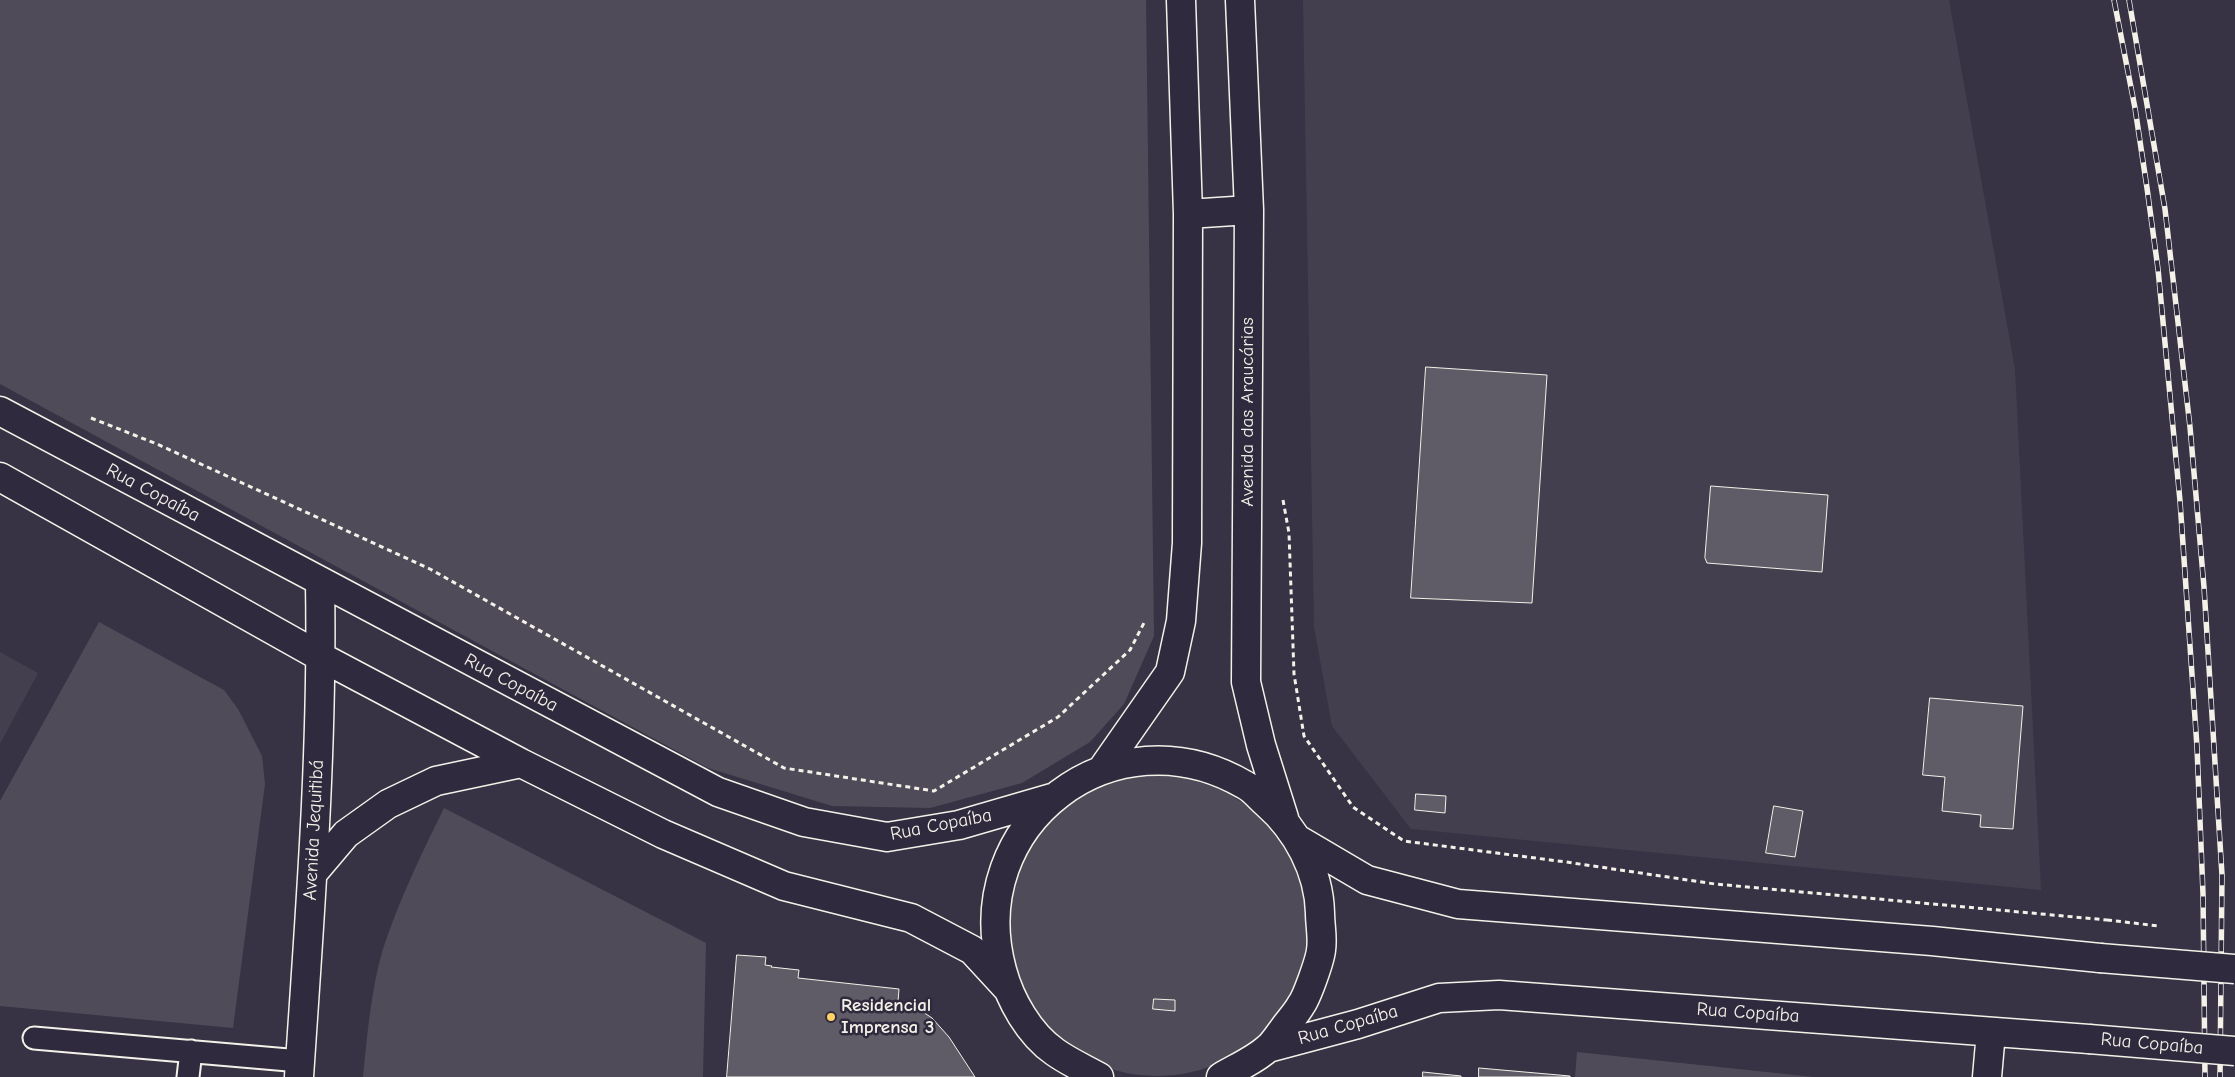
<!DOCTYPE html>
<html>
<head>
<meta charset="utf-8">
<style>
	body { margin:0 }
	canvas { display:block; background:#373244 }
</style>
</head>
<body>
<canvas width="2235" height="1077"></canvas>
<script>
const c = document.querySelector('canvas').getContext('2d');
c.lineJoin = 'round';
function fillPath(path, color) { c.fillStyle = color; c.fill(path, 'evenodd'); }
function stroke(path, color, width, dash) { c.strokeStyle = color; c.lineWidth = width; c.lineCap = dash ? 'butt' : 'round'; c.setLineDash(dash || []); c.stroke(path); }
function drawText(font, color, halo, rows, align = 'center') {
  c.font = font + ' "Comic Neue",sans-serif'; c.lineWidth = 5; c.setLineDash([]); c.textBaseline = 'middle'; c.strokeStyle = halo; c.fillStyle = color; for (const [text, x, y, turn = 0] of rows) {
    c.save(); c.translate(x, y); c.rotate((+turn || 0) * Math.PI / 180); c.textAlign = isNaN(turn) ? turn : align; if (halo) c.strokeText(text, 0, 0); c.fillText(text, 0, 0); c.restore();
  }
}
fillPath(new Path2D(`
	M1303 0H1949L2015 369 2041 890 1411 829 1332 726 1314 627Z
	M0 652 38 673 0 744Z`), '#433f4e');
fillPath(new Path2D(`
	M0 0H1146L1154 636 1124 704 1090 742 1022 783 930 808 832 806 708 768 0 384Z
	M99 622 224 690 238 709 262 756 265 784 233 1028 0 1006V801Z
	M1007 926a150 150 0 1 1 300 0a150 150 0 1 1-300 0Z
	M444 808 706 943 703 1077H363C367 1037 371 991 382 952 398 902 421 855 444 808Z
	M1577 1052 1814 1077H1575Z`), '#504b59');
const building = new Path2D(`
	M1426 367 1547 375 1532 603 1411 598Z
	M1711 486 1828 495 1822 572 1707 563 1705 558Z
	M1930 698 2023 706 2013 829 1980 827 1981 815 1942 811 1945 777 1923 775Z
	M1416 794 1446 796 1445 813 1415 810Z
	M1774 806 1803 811 1795 857 1766 853Z
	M737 955 766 957 765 965 772 966 771 967 799 970 798 978 899 989 898 1002 914 1006 932 1018 949 1037 975 1077H727Z
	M1154 999 1175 1000V1011L1153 1009Z
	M1479 1068 1570 1076V1077H1479Z
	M1423 1072 1461 1076V1077H1423Z`);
fillPath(building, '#5f5c67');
stroke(building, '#f4f1e8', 1);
const lane = new Path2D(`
	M34 1038 300 1061
	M188 1077 191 1051`);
const secondary = new Path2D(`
	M1240 0 1249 210 1246 682 1261 745 1284 818
	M1188 214 1249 210
	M0 411 718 792 804 822 887 837 959 825 1052 798
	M0 477 321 657 521 763 663 834 784 886 911 918 972 950 1007 988
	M1103 768 1170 672 1181 621 1187 543 1188 214 1181 0
	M1299 840 1367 880 1458 904 1932 941 2100 958
	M313 873 346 834 388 804 436 781 521 763
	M1268 1048 1358 1024 1439 998 1499 995 2089 1039
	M299 1077C310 912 323 748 320 582
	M1099 1077C1085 1069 1069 1062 1055 1052 1029 1034 1010 1000 1002 970 962 824 1114 708 1245 785 1253 789 1259 797 1266 803 1297 830 1319 871 1320 913 1320 925 1323 938 1321 950 1320 960 1307 997 1301 1005 1296 1014 1288 1022 1282 1031 1278 1036 1273 1044 1268 1048 1255 1060 1236 1068 1221 1077
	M1987 1077 1991 1032`);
stroke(lane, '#f4f1e8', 25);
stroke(secondary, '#f4f1e8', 31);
stroke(new Path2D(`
	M91 418 157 444 430 569 784 768 934 791 1058 717 1130 650 1145 621
	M1283 500 1289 533 1294 674 1304 736 1353 807 1404 841 1566 862 1715 884 2107 920`), '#f4f1e8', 3, [5, 4]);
stroke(lane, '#2f2a3d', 21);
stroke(secondary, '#2f2a3d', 28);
const rail = new Path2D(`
	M2114 0 2135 108 2147 188 2158 269 2180 501 2197 747 2203 894 2205 1077
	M2129 0 2165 209 2190 427 2204 587 2222 875 2220 1077`);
stroke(rail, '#f4f1e8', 5.5);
stroke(rail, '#2f2a3d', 4, [11]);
const secondaryBridge = new Path2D(`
	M2100 958 2235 969
	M2089 1039 2235 1051`);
stroke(secondaryBridge, '#f4f1e8', 31, []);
stroke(new Path2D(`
	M2107 920 2159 926`), '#f4f1e8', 3, [5, 4]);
stroke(secondaryBridge, '#2f2a3d', 28);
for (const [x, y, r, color] of [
	[831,1017,5,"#ffd166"]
]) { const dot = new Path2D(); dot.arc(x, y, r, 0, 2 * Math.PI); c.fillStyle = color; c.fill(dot); stroke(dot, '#2f2a3d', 2); }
drawText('19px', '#f4f1e8', '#2f2a3d', [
	["Avenida das Araucárias",1248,412,-90],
	["Rua Copaíba",153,493,28],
	["Rua Copaíba",511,683,28],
	["Rua Copaíba",941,825,-11],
	["Avenida Jequitibá",314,830,-87],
	["Rua Copaíba",1748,1013,4],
	["Rua Copaíba",1348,1025,-16],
	["Rua Copaíba",2152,1044,5]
]);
drawText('bold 19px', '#f4f1e8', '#2f2a3d', [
	["Residencial",841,1006],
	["Imprensa 3",841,1028]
], 'left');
</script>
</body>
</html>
